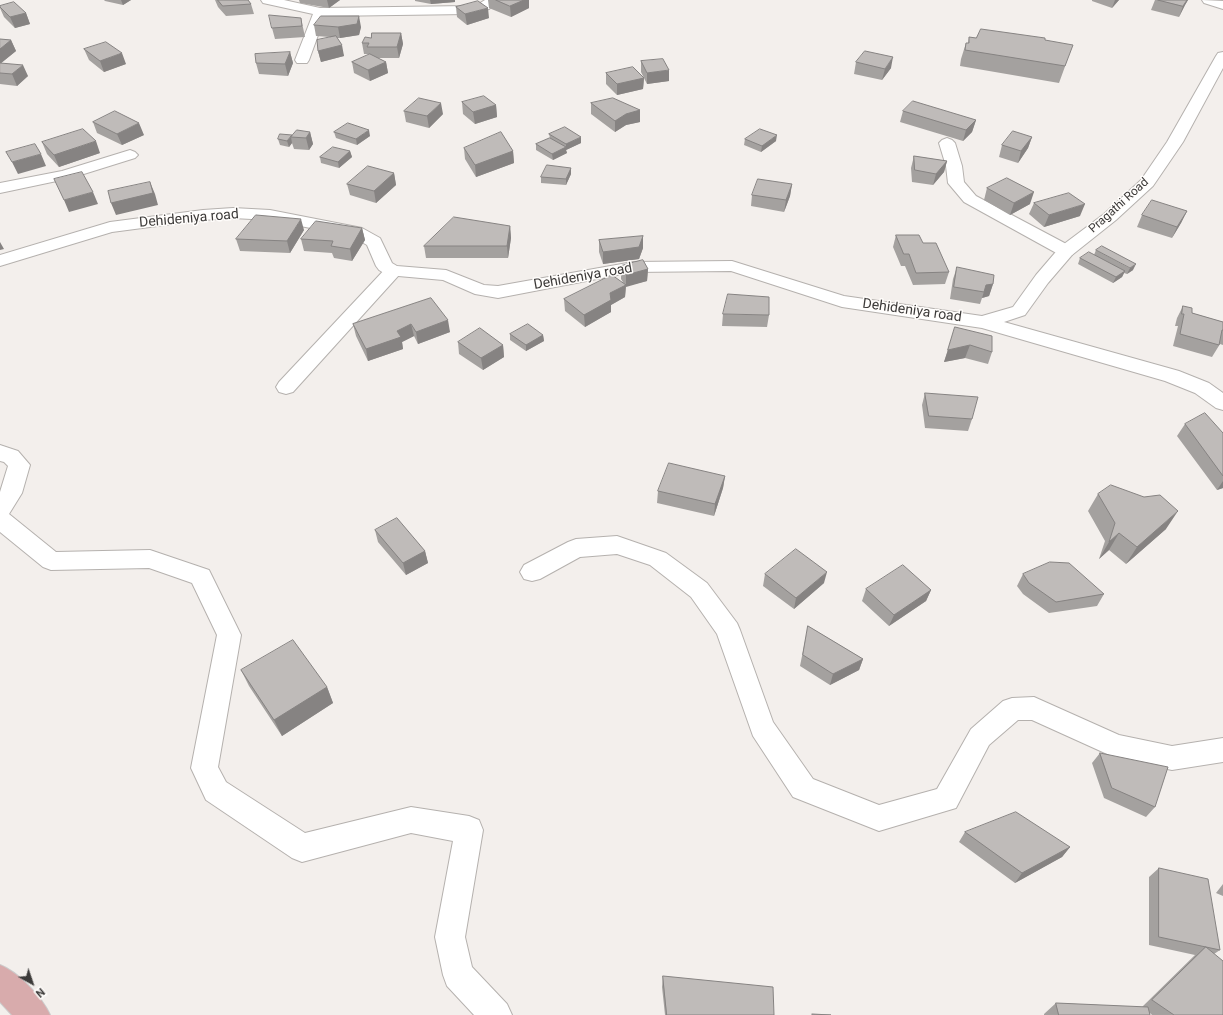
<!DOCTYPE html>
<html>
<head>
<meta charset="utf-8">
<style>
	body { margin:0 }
	#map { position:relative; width:1223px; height:1015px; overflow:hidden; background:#f3efec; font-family:Roboto,sans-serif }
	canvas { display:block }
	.north { position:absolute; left:12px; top:963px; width:40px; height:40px; -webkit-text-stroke:3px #fffdfb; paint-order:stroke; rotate:140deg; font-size:11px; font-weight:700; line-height:16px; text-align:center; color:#3c3a39 }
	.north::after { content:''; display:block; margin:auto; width:14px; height:18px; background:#3c3a39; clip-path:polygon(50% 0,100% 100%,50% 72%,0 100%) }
</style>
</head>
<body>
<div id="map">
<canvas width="1223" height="1015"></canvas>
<div class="north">N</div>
</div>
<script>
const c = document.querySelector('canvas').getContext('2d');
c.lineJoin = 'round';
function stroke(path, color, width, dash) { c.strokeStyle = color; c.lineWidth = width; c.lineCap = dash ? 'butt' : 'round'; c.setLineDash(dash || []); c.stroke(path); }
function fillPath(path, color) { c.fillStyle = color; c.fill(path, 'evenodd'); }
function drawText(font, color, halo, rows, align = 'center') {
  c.font = font + ' Roboto,sans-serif'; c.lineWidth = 3; c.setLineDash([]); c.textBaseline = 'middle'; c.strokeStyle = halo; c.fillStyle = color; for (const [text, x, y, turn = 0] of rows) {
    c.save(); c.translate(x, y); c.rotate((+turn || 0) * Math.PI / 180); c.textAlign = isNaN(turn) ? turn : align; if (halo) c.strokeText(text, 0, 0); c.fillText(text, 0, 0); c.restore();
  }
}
const street = new Path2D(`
	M261 0H284L320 8 468 6 477 5 485 0H498L489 9 468 14 325 16 309 60 307 63H297L295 60 313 14 263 3Z
	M947 138 952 140 955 143 962 166 964 182 976 196 1072 247 1075 251 1072 255 1066 256 1060 255 964 202 948 183 946 166 939 143 942 140Z
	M130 150 135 152 138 155 135 158 71 178 0 193V183L62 171Z
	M393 266 399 267 402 271 399 275 293 392 286 394 279 392 276 387 279 382 387 267Z
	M0 445 18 451 30 465 22 493 9 514 56 552 150 550 209 570 241 635 218 767 226 782 305 833 411 807 469 816 479 820 483 830 465 937 472 967 507 1004 512 1015H474L447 986 443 975 435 937 453 841 411 833 302 862 292 858 206 800 191 768 217 635 192 583 149 568 51 570 43 567 0 532V492L8 466 4 462 0 461Z
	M617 536 666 553 707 583 737 623 740 630 773 722 813 779 879 805 937 789 971 729 1003 701 1012 698 1034 697 1119 735 1172 746 1223 738V762L1172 770 1116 758 1032 720H1018L989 745 956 808 879 831 793 797 753 736 717 634 691 597 650 565 617 554 580 557 540 579 532 581 524 579 520 572 524 565 568 542 576 539Z`);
const secondary = new Path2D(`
	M1202 0 1223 1V9L1204 3Z
	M1223 52V68L1183 142 1153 186 1116 220 1072 255 1048 283 1025 315 1004 322 1179 371 1209 383 1223 393V410L1216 408 1195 393 1165 381 982 328 842 307 731 271 633 272 498 298 475 294 443 280 387 275 379 270 376 266 367 245 351 236 270 220 233 218 203 220 112 232 0 266V255L110 222 203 210 233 208 270 210 362 228 380 238 392 263 397 266 446 270 484 285 498 286 633 262 732 261 844 296 982 316 1013 307 1036 275 1060 247 1104 214 1141 180 1167 142 1216 56 1218 53Z`);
const primary = new Path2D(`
	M0 965C18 972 42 997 50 1015H12L0 1002Z`);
stroke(street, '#b5b1ae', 2);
stroke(secondary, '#b5b1ae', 2);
stroke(primary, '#ccc', 2);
fillPath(street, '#fff');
fillPath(secondary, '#fff');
fillPath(primary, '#d8abac');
fillPath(new Path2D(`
	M104 0H131L123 5 105 1Z
	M215 0H248L251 4 254 14 226 16 218 7Z
	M299 0H340L329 8 300 3Z
	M415 0H455V2L431 4 415 1Z
	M488 0H529V8L511 17 489 8Z
	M1092 0H1119L1112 8 1092 1Z
	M1155 0H1188L1185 5 1179 17 1151 10Z
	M0 6 26 13 30 24 15 28 4 17 0 8Z
	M456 7 489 18 467 25 457 17Z
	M301 18 305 37 275 39 272 28Z
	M314 25 361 27 359 35 340 38H337L344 56 321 62 318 51 330 37 316 36Z
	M401 33 403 44 399 58H378L386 62 388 73 370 81 354 73 352 62 369 55 368 54H364L362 43 371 38Z
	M969 37 976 38 1045 40 1067 61 1059 83 960 66 961 59 966 43H968Z
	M0 39 11 40 16 51 1 63 28 76 17 86 0 84Z
	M84 49 126 64 104 72 89 60Z
	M290 52 293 63 288 76 259 74 256 63Z
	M641 61 669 81 647 84 644 78 643 89 617 95 606 84V73L644 78 641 72Z
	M856 62 891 68 882 80 854 74Z
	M462 102 496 105 497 117 475 124 463 114Z
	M591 103 640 110V122L626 125 615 132 591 114Z
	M404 111 443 114 429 128 406 122Z
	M903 111 976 120 972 132 963 141 900 122Z
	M93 122 144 135 122 145 97 133Z
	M310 132 313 144 309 150 294 149 292 143 289 147 280 145 278 139 292 135Z
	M334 132 370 136 357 145 336 138Z
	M549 134 581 143 566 150 567 153 553 160 536 150V144L550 138Z
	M1032 137 1028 148 1018 163 999 157 1002 145Z
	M745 139 776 141 761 152 744 145Z
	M42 142 100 153 59 167 47 154Z
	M464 148 513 151 514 163 476 177 465 159Z
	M350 151 352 157 339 168 321 163 320 157Z
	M914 156 947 161 944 172 933 185 912 182 911 168Z
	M571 168V174L566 185 541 183V177Z
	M394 173 396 185 376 203 350 195 347 184Z
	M792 184 790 196 784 212 751 206 752 195Z
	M987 188 1030 204 1010 215 984 200Z
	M1034 203 1080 216 1044 227 1029 214Z
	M1187 211 1181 223 1172 238 1137 227 1142 215Z
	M510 226 511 238 508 258H426L424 246Z
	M362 228 365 240 352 261 334 258 332 253 304 251 301 239Z
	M304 230 290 253 240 251 236 239Z
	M896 235 949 272 945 284 913 285 905 266H901L893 247Z
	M643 236V248L639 259 603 264 599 252V240Z
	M1096 250 1133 270 1127 274 1124 273 1122 277 1113 283 1078 264 1080 258 1094 255Z
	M621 266 648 269 647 281 626 286 625 297 611 305V312L585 327 565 311 564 299 624 284 621 279Z
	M957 267 993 284 989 296 982 298 980 304 950 299 953 279Z
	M431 298 450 332 418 344 414 336 402 342 403 349 368 361 356 336 353 324Z
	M1183 306 1192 313 1223 322V345L1220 344 1212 357 1173 346 1178 326H1175L1177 318Z
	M723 314 769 315 767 327 722 326Z
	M955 327 992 352 988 364 965 358 944 362Z
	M510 334 543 335 544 341 526 351 510 340Z
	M458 342 503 345 504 357 483 370 459 354Z
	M925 393 972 419 968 431 925 428 922 405Z
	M1185 424 1223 433V488L1217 490 1177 436Z
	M725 476 723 488 714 516 657 503 658 491Z
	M1098 494 1166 529 1126 564 1109 550 1099 559 1105 541 1088 511Z
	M375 530 425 551 428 563 406 575 378 542Z
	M765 574 824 583 794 609 763 586Z
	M1023 574 1104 594 1097 606 1049 613 1023 594 1017 586Z
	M866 589 931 590 926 601 889 626 862 601Z
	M808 626 863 659 859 670 830 685 800 666Z
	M241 670 327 687 333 703 282 736 249 686Z
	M1100 753 1155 807 1146 817 1104 798 1092 763Z
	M965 832 1070 847 1062 857 1015 883 959 842Z
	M1159 868 1220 950 1214 954 1223 1015H1152L1150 1013V1015H1044V1014L1056 1003 1142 1007 1195 955 1149 945V877Z
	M1223 884V896L1216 893Z
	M663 976 774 1015H665L662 987Z`), '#a4a19f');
fillPath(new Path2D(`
	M121 0H131L123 5Z
	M327 0H340L329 8Z
	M430 0H455V2L431 4Z
	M524 0H529V8L511 17 510 6Z
	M1115 0H1119L1112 8Z
	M1187 0H1188L1185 5 1179 17 1183 6Z
	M488 8 489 18 467 25 465 14Z
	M26 13 30 24 15 28 10 17Z
	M359 16 361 27 359 35 340 38 338 27Z
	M401 33 403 44 399 58 397 47Z
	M11 40 16 51 0 64V49Z
	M342 45 344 56 321 62 318 51Z
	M290 52 293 63 288 76 285 64Z
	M122 53 126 64 104 72 100 61Z
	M893 57 891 68 882 80 885 69Z
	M386 62 388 73 370 81 368 70Z
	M23 65 28 76 17 86 12 74Z
	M669 70V81L647 84V73Z
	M644 78 643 89 617 95V84Z
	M441 103 443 114 429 128 427 116Z
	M496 105 497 117 475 124 473 112Z
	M640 110V122L626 125 615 132V121L626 114Z
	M976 120 972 132 963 141 966 130Z
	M139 123 144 135 122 145 117 134Z
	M369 130 370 136 357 145 356 139Z
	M310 132 313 144 309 150 306 138Z
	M777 135 776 141 761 152 762 146Z
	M291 137 292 143 289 147 287 141Z
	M581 137V143L566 150 567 153 553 160 552 154 566 147V144Z
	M1032 137 1028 148 1018 163 1021 151Z
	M96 141 100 153 59 167 54 155Z
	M350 151 352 157 339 168 338 162Z
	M513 151 514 163 476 177 475 165Z
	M41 154 46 166 18 174 12 162Z
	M947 161 944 172 933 185 936 174Z
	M571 168V174L566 185V179Z
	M394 173 396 185 376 203 374 191Z
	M150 182 155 194 158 205 116 215 111 203Z
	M792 184 790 196 784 212 786 200Z
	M93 192 98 204 69 212 64 200Z
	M1034 192 1030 204 1010 215 1014 203Z
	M1085 204 1080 216 1044 227 1049 215Z
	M1187 211 1181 223 1172 238 1177 227Z
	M301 219 304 230 290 253 287 241Z
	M510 226 511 238 508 258 507 246Z
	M362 228 365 240 352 261 350 249Z
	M643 236V248L639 259 603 264V252Z
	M0 242 4 249 0 250Z
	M1136 264 1133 270 1127 274 1130 268Z
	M648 269 647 281 626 287V275Z
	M1125 271 1122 277 1113 283 1116 277Z
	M993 284 989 296 982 298 986 285Z
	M626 285 625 297 611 305V312L585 327 584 315 610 293Z
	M448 320 450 332 418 344 416 332Z
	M411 324 414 336 402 342 403 349 368 361 366 349 397 331Z
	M543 335 544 341 526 351V345Z
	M503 345 504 357 483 370 481 358Z
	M970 345 965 358 944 362 948 350Z
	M725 476 723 488 714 516 715 504Z
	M1223 481V488L1217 490Z
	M1178 511 1166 529 1126 564 1137 547Z
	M1119 533 1109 550 1099 559 1109 542Z
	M425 551 428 563 406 575 403 563Z
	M827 572 824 583 794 609 796 598Z
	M931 590 926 601 889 626 894 615Z
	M863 659 859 670 830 685 833 674Z
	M327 687 333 703 282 736 274 720Z
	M1070 847 1062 857 1015 883 1022 873Z`), '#868382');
const building = new Path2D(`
	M218 0H248L251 4 223 6Z
	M496 0H524L510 6Z
	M1158 0H1187L1183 6Z
	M478 1 488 8 465 14 456 7Z
	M14 2 26 13 10 17 0 7V6Z
	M269 15 301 18 302 26 272 28Z
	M321 16H359L357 24 338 27 314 25Z
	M981 29 1045 38V40L1073 45 1065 66 965 50 966 43H969V37L976 38Z
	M372 33H401L397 47H367L369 43H362L365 37 371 38Z
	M336 36 342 45 318 51 317 40Z
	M0 39 11 40 0 49Z
	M106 42 122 53 100 61 84 49Z
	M865 51 893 57 885 69 856 62Z
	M290 52 285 64 256 63 255 54Z
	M370 54 386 62 368 70 352 62Z
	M663 59 669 70 647 73 641 61Z
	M0 63 23 65 12 74 0 73Z
	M633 67 644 78 617 84 606 73Z
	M484 96 496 105 473 112 462 102Z
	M419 98 441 103 427 116 404 111Z
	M613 98 640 110 626 114 615 121 591 103Z
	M913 101 976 120 966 130 903 111Z
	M115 111 139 123 117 134 93 122Z
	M348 123 369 130 356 139 334 132Z
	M565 127 581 137 566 144 549 134Z
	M83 129 96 141 54 155 42 142Z
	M760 129 777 135 762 146 745 139Z
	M297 130 310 132 306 138 291 137Z
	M1013 131 1032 137 1021 151 1002 145Z
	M501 132 513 151 475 165 464 148Z
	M280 134 292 135 287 141 278 139Z
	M550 138 566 147 552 154 536 144Z
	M35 144 41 154 12 162 6 152Z
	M333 147 350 151 338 162 320 157Z
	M914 156 947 161 936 174 915 170Z
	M547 165 571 168 566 179 541 177Z
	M368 166 394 173 374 191 347 184Z
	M82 172 93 192 64 200 54 179Z
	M1007 178 1034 192 1014 203 987 188Z
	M758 179 792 184 786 200 752 195Z
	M150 182 153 193 111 203 108 191Z
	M1069 193 1085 204 1049 215 1034 203Z
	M1152 200 1187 211 1177 227 1142 215Z
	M256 215 301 219 287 241 236 239Z
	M454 217 510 226 507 246H424Z
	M316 221 362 228 350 249 331 246 333 241 301 239Z
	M896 235H919L923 243H936L949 272 916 273 909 254H904Z
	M643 236 639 247 603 252 599 240Z
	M1102 246 1136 264 1130 268 1096 250Z
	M1089 252 1125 271 1116 277 1080 258Z
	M643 260 648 269 626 275 621 266Z
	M957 267 994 275 993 284 986 285 984 292 954 287Z
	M612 275 626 285 610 293 611 300 584 315 564 299Z
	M728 294 769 297V315L723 314Z
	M431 298 448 320 416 332 411 324 397 331 401 337 366 349 353 324Z
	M1183 306 1192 308V313L1223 322V330H1222L1219 345 1180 334 1184 314H1182Z
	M528 324 543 335 526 345 510 334Z
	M955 327 992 336V352L970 345 948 350Z
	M480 328 503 345 481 358 458 342Z
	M925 393 978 397 972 419 929 416Z
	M1205 413 1223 433V476L1185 424Z
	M669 463 725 476 715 504 658 491Z
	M1111 485 1144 497 1160 495 1178 511 1137 547 1119 533 1109 542 1115 523 1098 494Z
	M397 518 425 551 403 563 375 530Z
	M796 549 827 572 796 598 765 574Z
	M1050 562 1069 563 1104 594 1056 602 1029 583 1023 574Z
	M903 565 931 590 894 615 866 589Z
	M808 626 863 659 833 674 803 655Z
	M293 640 327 687 274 720 241 670Z
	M1100 753 1168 767 1155 807 1112 788Z
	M1016 812 1070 847 1022 873 965 832Z
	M1159 868 1208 879 1220 950 1159 937Z
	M1206 947 1223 961V1015H1174L1152 1000Z
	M663 976 773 987 774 1015H667Z
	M1056 1003 1148 1007 1150 1015H1059Z
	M812 1014 831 1015H813Z`);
fillPath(building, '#bfbbb9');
stroke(building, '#868382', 1);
drawText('12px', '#3c3a39', '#fffdfb', [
	["Pragathi Road",1119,206,-42]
]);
drawText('14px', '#3c3a39', '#fffdfb', [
	["Dehideniya road",189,219,-5],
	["Dehideniya road",583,277,-10],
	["Dehideniya road",912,311,8]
]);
</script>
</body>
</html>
